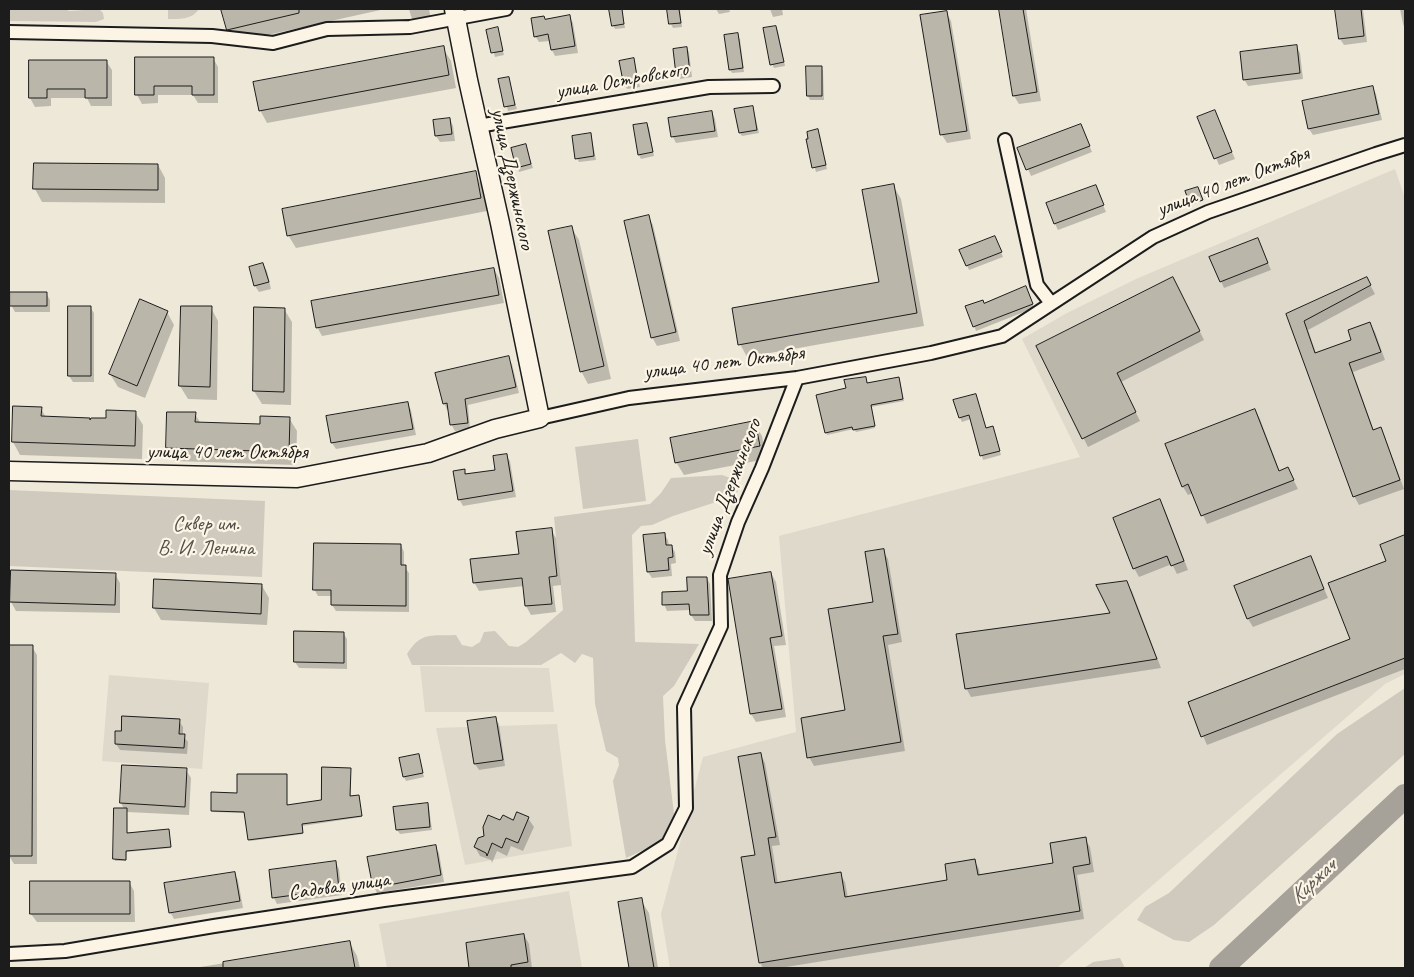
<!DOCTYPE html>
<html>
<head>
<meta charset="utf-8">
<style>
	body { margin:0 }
	#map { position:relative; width:1414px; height:977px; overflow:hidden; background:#eee8d9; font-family:Caveat,sans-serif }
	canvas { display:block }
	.frame { position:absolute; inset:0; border:10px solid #1c1c1c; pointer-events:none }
</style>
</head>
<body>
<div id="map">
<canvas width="1414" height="977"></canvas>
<div class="frame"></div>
</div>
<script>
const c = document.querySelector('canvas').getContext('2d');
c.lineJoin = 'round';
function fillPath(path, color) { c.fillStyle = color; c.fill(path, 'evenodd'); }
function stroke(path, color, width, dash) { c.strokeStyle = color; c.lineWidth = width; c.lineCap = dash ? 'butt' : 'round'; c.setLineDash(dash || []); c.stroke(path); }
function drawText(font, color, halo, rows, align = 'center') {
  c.font = font + ' Caveat,sans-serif'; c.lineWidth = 4.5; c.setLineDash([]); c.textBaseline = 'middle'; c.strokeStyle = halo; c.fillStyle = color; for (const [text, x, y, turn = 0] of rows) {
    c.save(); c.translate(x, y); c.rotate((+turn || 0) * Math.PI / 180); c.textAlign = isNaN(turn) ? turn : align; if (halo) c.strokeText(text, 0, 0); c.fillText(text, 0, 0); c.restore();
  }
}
fillPath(new Path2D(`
	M1395 169 1405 198V674L1385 684 1057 968H670L661 914 703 757 796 732 779 536 1080 457 1022 339 1067 313 1136 279Z
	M420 666 549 668 554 712H425Z
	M109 675 209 683 202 769 102 761Z
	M557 724 572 846 465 865 436 728Z
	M569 891 582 968H387L379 924Z`), '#ded9cb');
fillPath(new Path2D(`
	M9 9H66L69 11 99 9 103 13 104 19 96 22 9 21Z
	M168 9H199C192 20 179 19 168 19Z
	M638 439 646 501 583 509 575 447Z
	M722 475 733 479 738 492 713 503 673 516 652 525 641 526 632 535 635 642 699 644 674 686 663 696 665 740 675 822 661 842 626 858 613 781 619 765 618 758 606 751 595 704 593 658 582 654 575 663 561 653 541 665H412L407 654C421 631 432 636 456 635L462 645 472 647 480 642 484 632 495 631 509 646 518 647 526 642 563 610 554 517 650 504 661 493 671 478Z
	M9 490 265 501 262 577 9 566Z
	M1405 688V754L1214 925 1189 942 1174 940 1137 920 1145 907 1169 893 1337 734Z
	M1120 958 1125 968H1084L1093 962Z`), '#cfcabd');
fillPath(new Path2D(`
	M71 9H99V10H72Z
	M223 9H385L236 42 228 29Z
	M409 9H429L431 20 414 23 411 16Z
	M610 9H622L625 28 615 29 613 25Z
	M668 9H680L682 27 673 28 671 24Z
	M716 9H729L730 12 719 14Z
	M770 9H782L783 15 773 17Z
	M1000 9H1026L1041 101 1019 104 1014 96Z
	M1336 9H1363L1367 42 1344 45 1340 39Z
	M1400 9H1405V29L1403 24Z
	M946 12 951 21 971 139 947 143 942 135Z
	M570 17 573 23 578 53 555 56 552 50 550 41 539 42 535 36 546 21Z
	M776 27 778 31 785 66 774 68 772 64Z
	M497 29 504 55 495 57 488 31Z
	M737 35 740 39 744 72 732 73 730 69Z
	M1296 46 1300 53 1303 79 1248 86 1244 79Z
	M443 48 451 61 456 88 267 123 260 110Z
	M686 48 689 52 692 77 680 79 677 75Z
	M136 58H213L218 67V103H198L193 95H158V103L142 104 137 95Z
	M633 59 635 63 640 87 627 89 625 85Z
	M30 61H106L112 70V106H91L87 98H51V106L35 107 30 98Z
	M807 67H821L823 71 824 100H810L808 96Z
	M508 78 517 109 508 111 500 80Z
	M1373 88 1376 94 1382 120 1313 135 1309 129 1304 102Z
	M752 107 754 111 759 133 742 136 740 133Z
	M712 112 715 119 718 137 676 143 673 137 670 119Z
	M1215 112 1235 159 1219 165 1199 118Z
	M450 119 453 126 455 141 440 142 436 136Z
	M647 124 649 128 654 156 641 159 639 155Z
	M1081 125 1092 152 1031 176 1019 149Z
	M817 131 820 135 827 169 816 172 807 140Z
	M590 135 592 139 596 160 579 162 577 158Z
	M526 146 533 168 519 172 512 149Z
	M35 164 158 165 165 178V203L42 202 35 189Z
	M475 173 482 186 487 211 296 248 288 235Z
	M893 185 901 199 924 326 747 357 740 344 880 283Z
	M1095 186 1106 212 1058 230 1055 224Z
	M1198 190 1202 201 1192 205 1187 192Z
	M648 216 653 225 680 341 657 346 652 337Z
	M571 227 579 240 611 379 588 384 581 371Z
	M997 242 1003 257 969 270 961 251Z
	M1261 246 1271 270 1224 288 1211 258Z
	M263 264 267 271 271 289 259 292 255 286Z
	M494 269 499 278 504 303 322 336 317 327Z
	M1367 279 1375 294 1308 330 1316 353 1352 340 1370 324 1375 332 1385 360 1353 372 1374 431 1380 428 1385 437 1404 489 1359 505 1354 496 1288 315Z
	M1178 287 1204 340 1121 382 1140 421 1088 447 1038 346Z
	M1028 292 1034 308 976 331 967 307 983 304Z
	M46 293 50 300V312H15L11 305Z
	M90 307 94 313V382H73L69 376Z
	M182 307 211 308 218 321 217 400 188 399 180 386Z
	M284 309 292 322 291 405 262 404 254 391Z
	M167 312 174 325 145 398 118 387 110 374Z
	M508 358 512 364 519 393 468 405 470 429 455 431 451 424 449 409 447 410 444 403Z
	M865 378 867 384 900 380 904 401 871 407 875 428 856 432 854 429 827 435 826 432 847 389Z
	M976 395 986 429 993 428 1001 455 983 460 971 419 962 422 960 418Z
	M408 404 411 410 416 435 336 449 332 443 328 417Z
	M41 408 46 418 90 419 91 422 107 420 135 412 143 425 142 459 20 455 13 442Z
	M1255 410 1260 419 1280 472 1288 469 1298 489 1207 524 1193 493 1188 495 1183 487Z
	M195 414 201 424 261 426 289 418 297 431 296 465 174 461 167 448Z
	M754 423 762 436 766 459 684 475 676 462Z
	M506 455 510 461 516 497 463 506 459 499 464 471 467 475 497 471Z
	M1160 501 1165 510 1188 570 1177 574 1172 564 1139 577 1134 568Z
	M551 530 556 538 561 585 553 586 556 612 531 615 526 606 524 586 479 591 474 582 520 555Z
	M664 534 668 540 669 546H671L675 552 676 563 671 564 672 576 652 578 648 572 644 536Z
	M1405 537V669L1207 745 1189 703 1351 640 1388 561 1381 546Z
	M401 545 404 552V566L409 573V612L336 611 332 605V596H318L314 589Z
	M883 551 888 559 902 642 888 645 905 751 814 766 809 757 846 711 874 603Z
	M1311 558 1328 598 1253 627 1248 619Z
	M771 573 776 582 786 645 774 646 786 717 756 722 751 714Z
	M115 574 120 583V613L16 611 11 602Z
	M707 578 710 584 712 621H695L691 615V610L667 611 664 604 688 592Z
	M1127 583 1132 591 1161 668 971 697 966 688 1111 614Z
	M262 586 269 598 267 625 161 620 154 608Z
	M343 633 347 639V669L299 668 295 662Z
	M32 647 37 655V864H14L9 856Z
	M495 718 499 724 505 766 479 770 475 764 468 722Z
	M179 721 183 727V736L188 742 187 754 120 750 116 744Z
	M418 755 424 777 406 781 404 777Z
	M761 755 765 763 780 845 772 846 778 884 840 874 845 882 848 898 949 881 974 860 979 869 980 876 1055 864 1085 839 1090 847 1094 872 1077 875 1084 919 780 968H763L760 962 757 856Z
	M123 766 186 770 191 778 189 815 127 812V834L169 832 171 848 127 852 126 861H115V809H124L121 803Z
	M350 769 351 798 359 797 362 817 302 826 303 834 250 841 246 813 213 812 212 811 239 794 287 776V806L322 802Z
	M427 804 429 808 432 830 400 834 397 830 395 808Z
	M528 818 534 827 523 851 511 846 507 856 497 851 492 863 491 860 480 856 475 847 501 822H514Z
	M435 846 439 853 444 882 377 893 374 887Z
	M335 862 339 869 342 895 277 904 274 898Z
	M234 873 238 880 243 908 174 919 170 912Z
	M129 882 134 891 135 922H37L31 914Z
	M641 900 649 913 658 968H630L619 903Z
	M524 935 529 944 532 968H471L468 944Z
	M350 943 357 956 360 968H194Z`), '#0003');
stroke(new Path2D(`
	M1221 968 1405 796`), '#a7a299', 24);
const building = new Path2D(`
	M221 9H299V13L227 30Z
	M609 9H622L624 24 612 26Z
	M667 9H679L681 23 669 24Z
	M999 9H1023L1037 92 1013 96Z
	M1335 9H1361L1364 36 1339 39Z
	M947 11 967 131 940 135 920 15Z
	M570 15 575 46 551 50 548 34 534 37 531 18 544 16 545 19Z
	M776 26 784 62 770 65 763 28Z
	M498 27 503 51 491 53 486 30Z
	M738 33 743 68 729 70 724 35Z
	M1297 45 1300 73 1243 80 1240 52Z
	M444 46 449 75 259 111 253 82Z
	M687 47 690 73 676 75 673 49Z
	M135 57H214V95H192V86H154V95H135Z
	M634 58 638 83 624 86 619 61Z
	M29 60H107V98H85V89H47V98H29Z
	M806 66H822V96H807Z
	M509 77 515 105 504 107 498 79Z
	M1373 86 1379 114 1308 129 1302 101Z
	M753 106 757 130 739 133 734 109Z
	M1215 110 1232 152 1214 159 1197 117Z
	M712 111 715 131 671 137 668 118Z
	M450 118 452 134 435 136 433 120Z
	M647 123 653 152 638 155 633 125Z
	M1081 124 1090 146 1026 170 1017 148Z
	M818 129 826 165 812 168 806 139H808L807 132Z
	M591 133 594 156 575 159 572 136Z
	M526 144 531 164 516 168 511 148Z
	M34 163 158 164V190L33 189Z
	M476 171 481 198 287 236 282 209Z
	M894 184 917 313 738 345 732 308 879 282 862 190Z
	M1096 185 1104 205 1054 224 1046 203Z
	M1198 187 1203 200 1190 204 1185 191Z
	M649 215 676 332 651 338 624 221Z
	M572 226 604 366 580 372 548 231Z
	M995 236 1002 252 966 266 959 250Z
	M1258 238 1268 263 1220 282 1209 257Z
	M263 263 269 282 254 286 249 267Z
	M494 268 499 295 316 328 311 301Z
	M1173 277 1200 331 1117 373 1136 412 1082 439 1036 346Z
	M1367 277 1371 285 1304 321 1315 353 1351 340 1348 330 1370 322 1381 352 1349 363 1373 430 1381 427 1400 480 1353 497 1286 314Z
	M1026 286 1033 304 973 327 965 306 983 300 984 303Z
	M10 292H47V306H10Z
	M140 299 168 311 137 386 109 374Z
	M68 306H91V376H68Z
	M181 306H212L210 387 179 386Z
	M254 307 285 308 284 392 253 391Z
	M509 356 516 387 465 399 468 423 450 425 447 403 443 404 435 373Z
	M866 377 867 383 899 377 903 399 871 405 875 426 853 430 852 427 825 433 816 395 846 388 844 380Z
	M976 394 986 428 993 426 1000 451 980 456 969 415 959 418 953 400Z
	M408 402 413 429 331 443 326 416Z
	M13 406 42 407 41 416 90 418V420L91 418H106V410L136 411 135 446 12 442Z
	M1255 409 1279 471 1288 467 1294 480 1201 516 1188 484 1182 487 1165 444Z
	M167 412H196L195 422 260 424V416L290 417 289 452 166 448Z
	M755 421 760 446 675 463 670 438Z
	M507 454 513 491 458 500 453 471 465 469V474L495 470 493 456Z
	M1160 499 1184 561 1171 566 1167 556 1133 569 1113 518Z
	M552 528 557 576 549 577 552 604 525 606 522 578 473 583 470 559 519 554 516 532Z
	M665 533 666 545H672L673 557 668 558 669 570 647 572 643 535Z
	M1405 535V658L1201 737 1188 702 1350 639 1328 583 1386 561 1380 545Z
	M314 543 401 544V565H406V606L331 605V590H313Z
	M884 549 898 634 883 636 901 742 807 758 801 718 845 710 828 609 873 602 865 552Z
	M1311 556 1324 589 1247 619 1234 586Z
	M11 570 116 573 115 605 10 602Z
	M771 572 782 636 770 638 782 709 750 714 728 579Z
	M687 577H707L709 615H690L689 604 662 605V592L687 591Z
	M154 579 262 584 261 614 153 608Z
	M1127 581 1157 659 965 689 956 634 1110 613 1096 585Z
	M294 631 344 632V663L294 662Z
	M9 645H33L32 856H9Z
	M122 716 180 719 179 734H185L184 748 115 744V731H121Z
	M496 717 503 760 474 764 467 721Z
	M761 753 776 837 768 838 775 883 841 872 845 897 947 880 945 864 975 859 978 875 1053 863 1050 843 1086 837 1090 864 1073 867 1080 911 759 963 741 857 755 855 738 757Z
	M419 754 423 773 403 777 399 758Z
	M122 765 187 768 185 807 120 803Z
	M322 767 351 768 350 796 359 795 362 816 302 824 303 833 248 840 244 812 211 811V792L237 793V774H287V805L321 800Z
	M428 803 430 827 396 830 393 807Z
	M114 808H127V833L169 829 171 847 126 851V860L113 859Z
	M517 812 529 817 518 843 506 838 502 848 492 843 487 856 486 853 474 847 478 838 484 836 483 827 488 815 500 820 503 815 513 820Z
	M436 845 441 875 373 888 367 857Z
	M336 861 339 889 272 898 269 870Z
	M235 872 240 901 169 913 164 883Z
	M30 881H130V914H30Z
	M642 898 654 968H629L618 902Z
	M524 934 528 962 511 965V968H469L466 943Z
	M350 941 355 968H223V962Z`);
fillPath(building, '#bab6aa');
stroke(building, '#1c1c1c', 1);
const street = new Path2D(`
	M9 32 212 36 273 43 327 29 410 27 506 9
	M478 126 709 87 773 86
	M1005 140 1037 285 1051 303
	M540 418 629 398 797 378 931 353 1002 336 1153 237 1208 212 1376 154 1405 145
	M9 954 65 951 214 926 384 900 632 867 668 844 686 808 684 707 721 626 720 575 738 522 762 468 797 378`);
const secondary = new Path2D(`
	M9 471 297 478 428 453 495 429 540 418 500 223 468 80 454 9`);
stroke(street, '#1c1c1c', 16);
stroke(secondary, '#1c1c1c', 21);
stroke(street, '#fcf5e5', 12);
stroke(secondary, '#fcf5e5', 18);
drawText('21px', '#1c1c1c', '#fcf5e5', [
	["улица Островского",622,81,-10],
	["улица Дзержинского",512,179,78],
	["улица 40 лет Октября",1233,182,-21],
	["улица 40 лет Октября",724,363,-7],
	["улица 40 лет Октября",227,452],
	["улица Дзержинского",730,487,-69],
	["Садовая улица",339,887,-8]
]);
drawText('21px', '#52504c', '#fcf5e5', [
	["Сквер им.",206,524],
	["В. И. Ленина",206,548]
]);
drawText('italic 22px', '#5b5854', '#fcf5e5', [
	["Киржач",1313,882,-43]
]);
</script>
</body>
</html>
